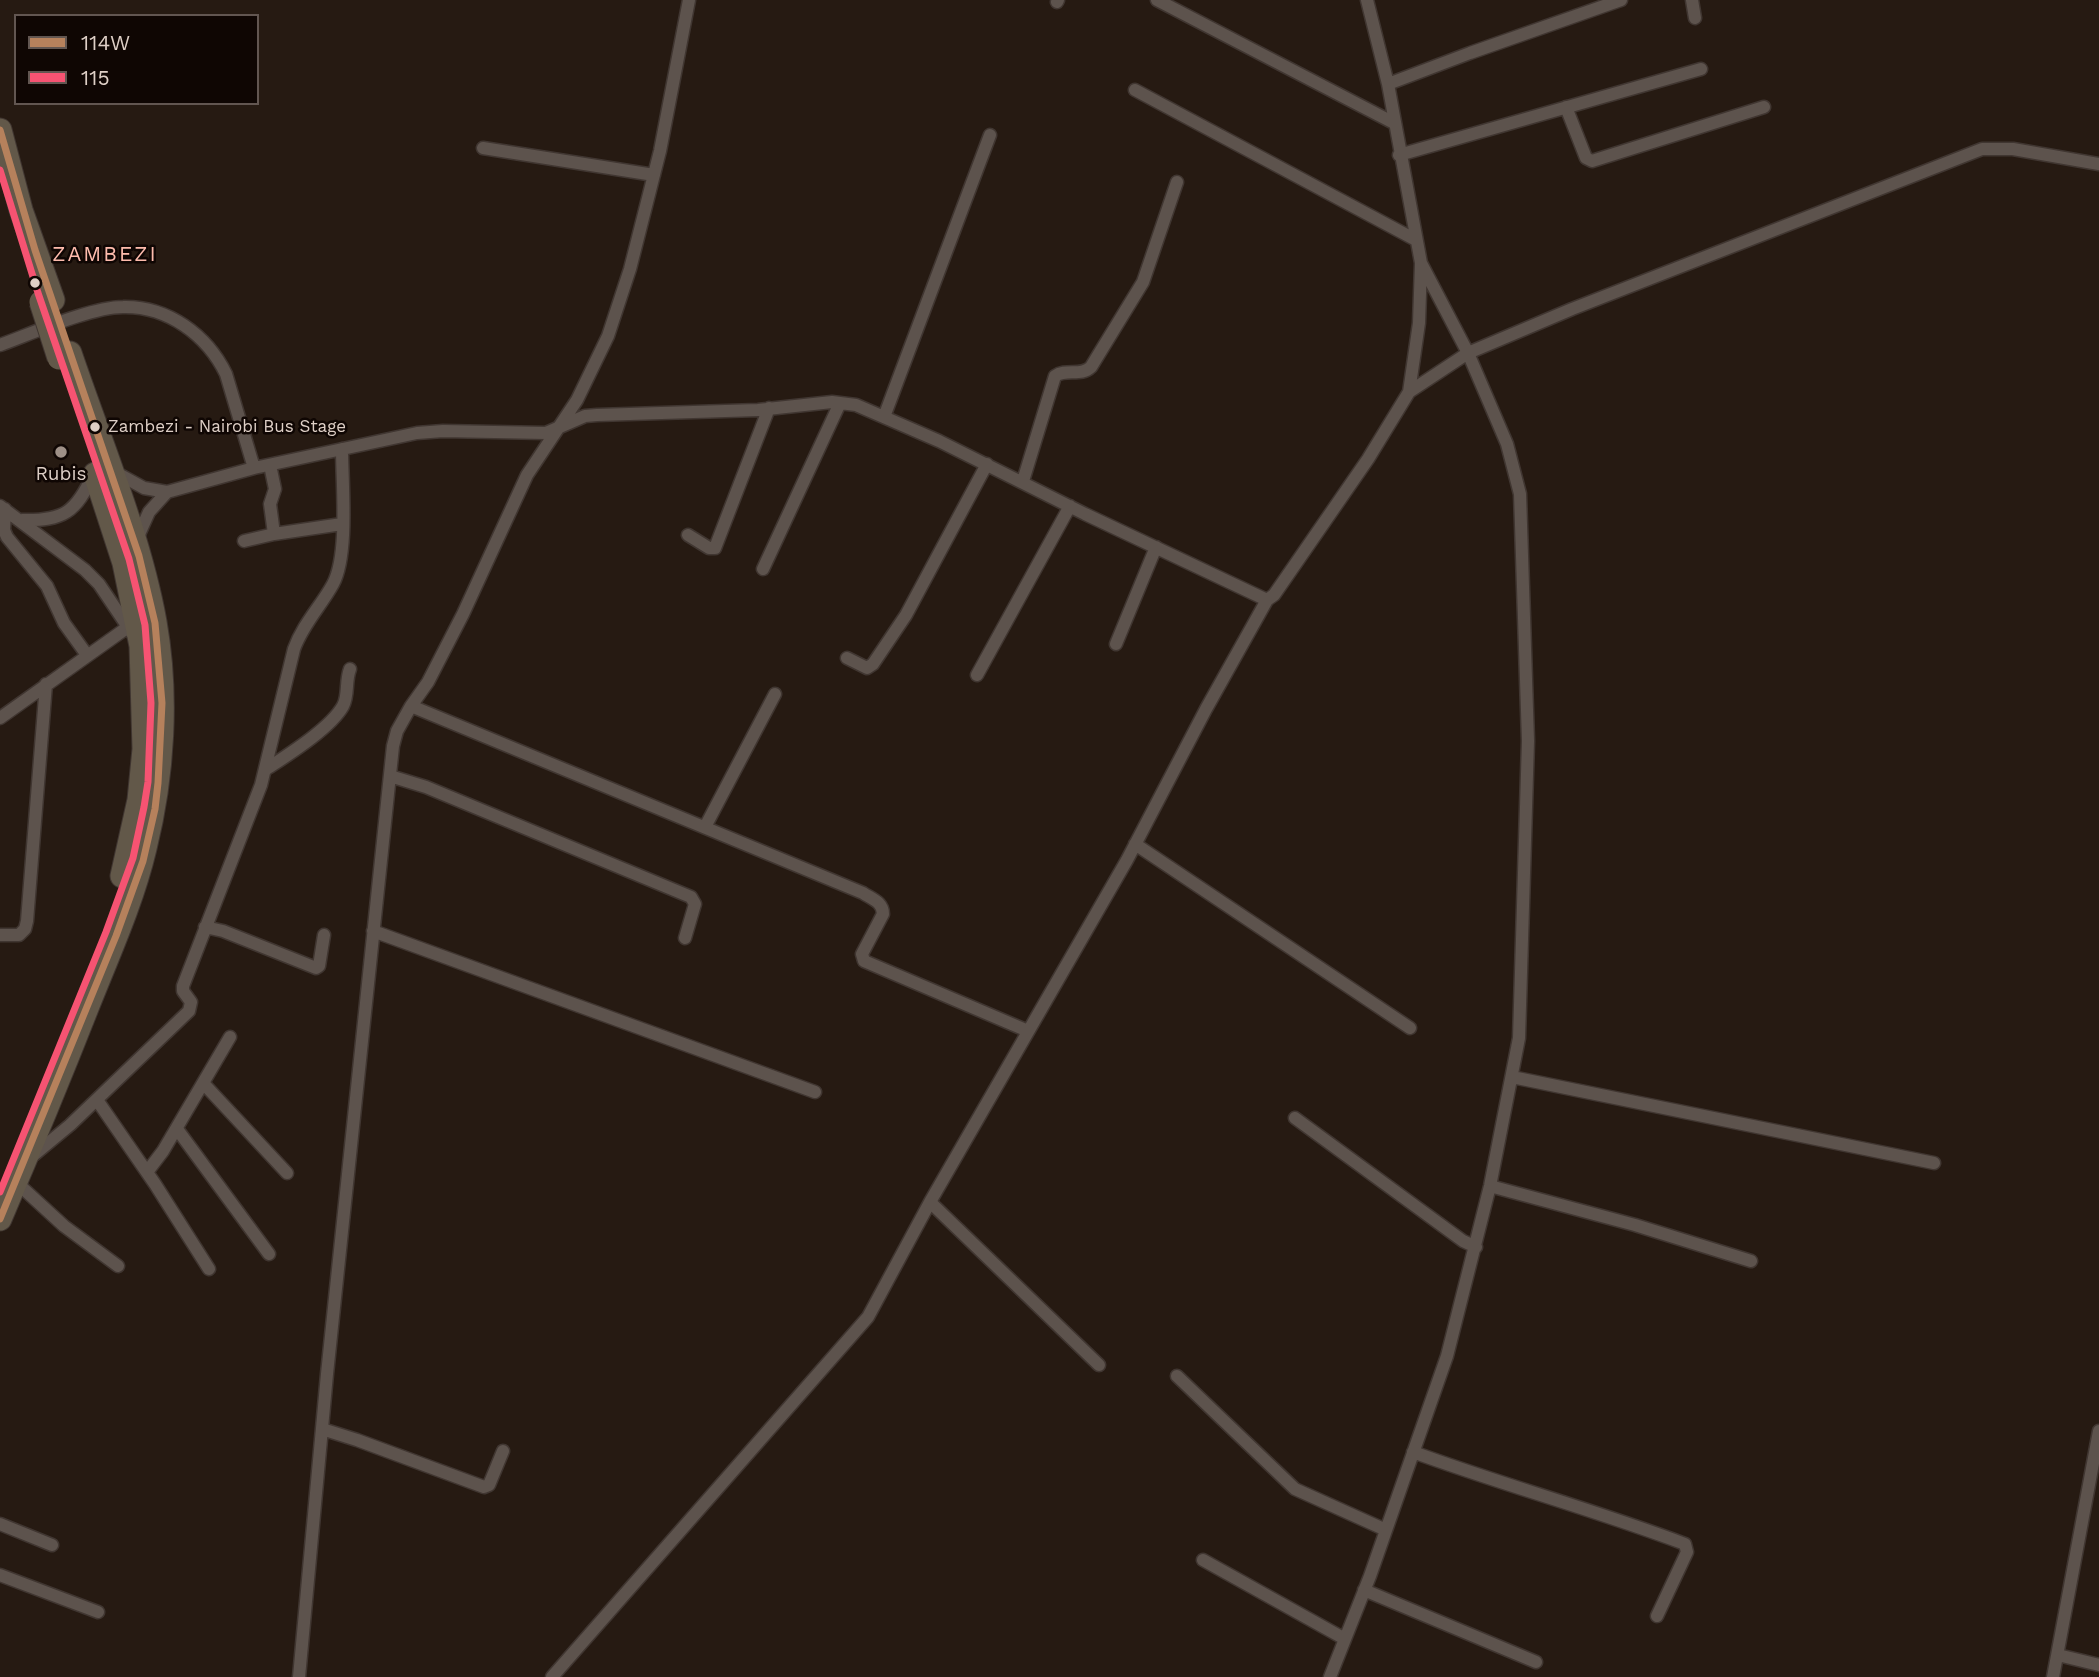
<!DOCTYPE html>
<html>
<head>
<meta charset="utf-8">
<style>
	body { margin:0 }
	#map { position:relative; width:2099px; height:1677px; overflow:hidden; background:#261a12; font-family:"Work Sans",sans-serif }
	canvas { display:block }
	.legend { position:absolute; left:14px; top:14px; width:245px; height:91px; box-sizing:border-box; background:#0f0603; border:2px solid #625651; margin:0; padding:9px 12px; list-style:none; font-size:21px; color:#decfc6 }
	.legend li { display:flex; align-items:center; gap:14px; height:35px }
	.legend b { width:35px; border:2px solid #625651 }
</style>
</head>
<body>
<div id="map">
<canvas width="2099" height="1677"></canvas>
<ul class="legend">
<li><b style="height:9px;background:#b6815c"></b>114W</li>
<li><b style="height:9px;background:#f65372"></b>115</li>
</ul>
</div>
<script>
const c = document.querySelector('canvas').getContext('2d');
c.lineJoin = 'round';
function stroke(path, color, width, dash) { c.strokeStyle = color; c.lineWidth = width; c.lineCap = dash ? 'butt' : 'round'; c.setLineDash(dash || []); c.stroke(path); }
function drawText(font, color, halo, rows, align = 'center') {
  c.font = font + ' "Work Sans",sans-serif'; c.lineWidth = 5; c.setLineDash([]); c.textBaseline = 'middle'; c.strokeStyle = halo; c.fillStyle = color; for (const [text, x, y, turn = 0] of rows) {
    c.save(); c.translate(x, y); c.rotate((+turn || 0) * Math.PI / 180); c.textAlign = isNaN(turn) ? turn : align; if (halo) c.strokeText(text, 0, 0); c.fillText(text, 0, 0); c.restore();
  }
}
const street = new Path2D(`
	M1157 0 1394 123
	M1692 0 1695 18
	M1057 2 1058 0
	M1388 84 1470 53 1621 0
	M1135 90 1416 240
	M1566 107 1586 158 1592 161 1764 107
	M483 148 654 175
	M1399 155 1701 69
	M0 345C33 333 91 307 123 307 168 306 207 335 226 374L254 468
	M1409 392 1419 323 1421 263
	M884 417 990 135
	M113 471 144 488 167 492 254 468 417 433 443 431 546 433 585 416 597 415 758 410 832 402 856 405 939 441 1085 514 1267 600 1274 595 1368 459 1409 392 1468 353 1572 309 1982 149H2013L2099 164
	M1023 481 1055 376C1066 368 1081 377 1091 367L1143 282 1177 182
	M0 506 85 570 99 584 132 633
	M5 509 4 530 7 537 47 586 64 623 87 655
	M22 520C64 521 76 512 93 475
	M274 534 342 524
	M688 535 709 548H715L769 408
	M136 541 149 512 167 492
	M244 541 274 534 270 504 275 489 270 465
	M763 569 840 403
	M1116 644 1156 547
	M847 658 867 668 873 664 906 615 987 464
	M977 675 1070 506
	M411 706 863 893C872 899 883 902 883 914L862 954 864 961 1028 1031
	M0 718 128 627
	M265 770C286 756 330 729 343 706 349 695 345 682 350 669
	M390 776 426 787 691 897 695 904 685 938
	M705 827 775 694
	M1135 844 1410 1028
	M205 927 223 931 316 968 319 966 324 935
	M373 931 815 1092
	M0 935H19L25 929 27 921 46 684
	M1512 1077 1934 1163
	M204 1084 287 1173
	M97 1100 155 1184 209 1269
	M1295 1118 1463 1241 1476 1247
	M177 1129 269 1254
	M29 1159 70 1125 189 1011 191 1002 183 991V986L261 785 294 649C303 624 321 606 333 584 349 554 342 484 342 449
	M147 1172 163 1151 230 1037
	M16 1182 64 1226 118 1266
	M1490 1186 1635 1225 1751 1261
	M930 1202 1099 1365
	M1177 1376 1295 1489 1386 1530
	M322 1429 357 1440 484 1487 489 1485 503 1451
	M1413 1452C1503 1485 1595 1510 1685 1544L1687 1552 1657 1616
	M0 1524 52 1545
	M1203 1560 1345 1639
	M0 1575 98 1612
	M1364 1590 1536 1662
	M2058 1655 2099 1665
	M299 1677 327 1374 393 746 397 731 411 706 428 682 463 614 527 475 577 400 608 336 630 269 660 151 689 0
	M552 1677 868 1317 930 1202 1127 860 1206 709 1267 600
	M1330 1677 1370 1576 1447 1356 1490 1186 1519 1038 1528 741 1520 494 1507 444 1468 353 1421 263 1388 84 1367 0
	M2053 1677 2099 1431`);
const highway = new Path2D(`
	M0 130 21 210 53 300
	M95 474 124 563 141 646 144 749 139 800 122 876
	M0 1219C30 1149 59 1079 87 1008 108 955 132 903 145 848 163 776 168 695 155 622 139 533 99 439 70 353`);
stroke(street, '#403631', 15);
stroke(highway, '#403631', 25);
stroke(street, '#5d534d', 12);
stroke(highway, '#625849', 23);
const highwayBridge = new Path2D(`
	M41 302 59 358`);
stroke(highwayBridge, '#403631', 25, []);
stroke(highwayBridge, '#625849', 23);
stroke(new Path2D(`
	M0 130 35 250 139 556 155 623 162 703 158 783 155 809 143 861 116 936 0 1219`), '#b6815c', 7);
stroke(new Path2D(`
	M0 170 38 293 129 559 145 625 151 703 148 782 144 807 133 858 106 932 0 1192`), '#f65372', 7);
for (const [x, y, r, color] of [
	[35,283,6,"#decfc6"],
	[95,427,6,"#decfc6"],
	[61,452,7,"#9e9087"]
]) { const dot = new Path2D(); dot.arc(x, y, r, 0, 2 * Math.PI); c.fillStyle = color; c.fill(dot); stroke(dot, '#0f0603', 2.5); }
drawText('17px', '#decfc6', '#0f0603', [
	["Zambezi - Nairobi Bus Stage",108,427]
], 'left');
drawText('19px', '#decfc6', '#0f0603', [
	["Rubis",61,474]
]);
c.letterSpacing = '2px';
drawText('21px', '#fdbbac', '#0f0603', [
	["ZAMBEZI",105,255]
]);
c.letterSpacing = '0px';
</script>
</body>
</html>
